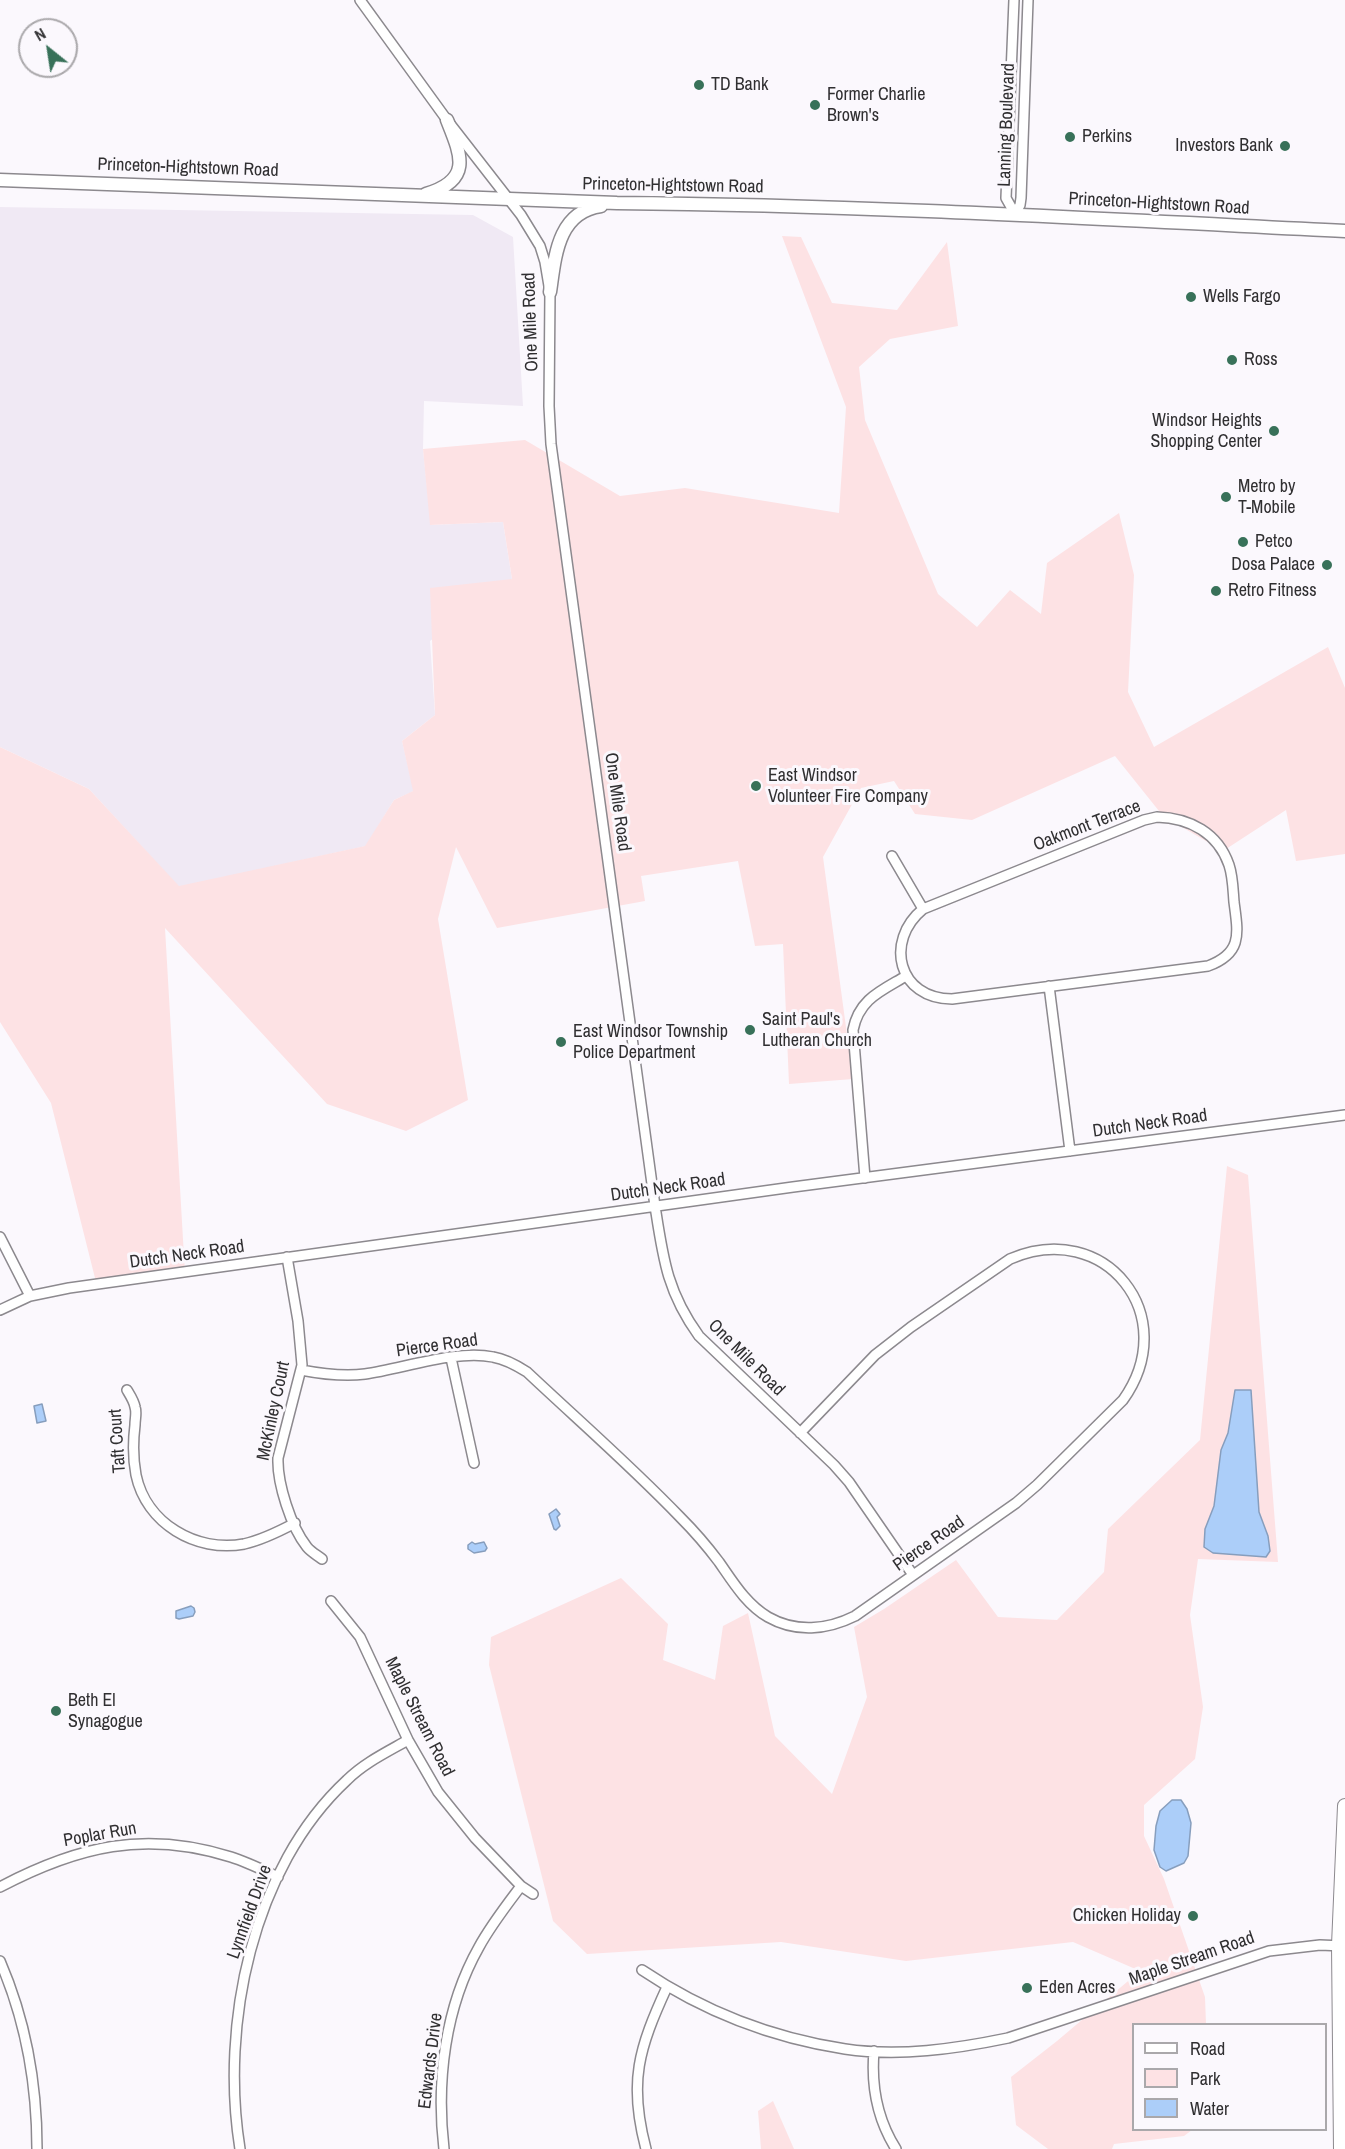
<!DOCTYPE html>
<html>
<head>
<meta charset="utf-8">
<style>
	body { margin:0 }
	#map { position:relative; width:1345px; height:2149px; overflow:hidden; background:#fbf8fd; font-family:"Archivo Narrow",sans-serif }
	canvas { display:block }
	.legend { position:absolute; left:1132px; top:2023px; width:195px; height:108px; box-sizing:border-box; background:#fbf8fd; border:2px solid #aaa8ab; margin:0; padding:8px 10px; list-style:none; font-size:18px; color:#302f31 }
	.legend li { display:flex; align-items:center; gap:12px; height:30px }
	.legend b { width:30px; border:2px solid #aaa8ab }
	.north { position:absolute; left:18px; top:18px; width:60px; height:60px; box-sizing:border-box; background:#fbf8fd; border:2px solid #aaa8ab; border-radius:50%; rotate:330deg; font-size:16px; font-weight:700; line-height:24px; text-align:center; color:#302f31 }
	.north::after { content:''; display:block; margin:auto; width:21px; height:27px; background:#387159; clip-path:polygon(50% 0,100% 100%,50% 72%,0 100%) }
</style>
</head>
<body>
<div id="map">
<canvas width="1345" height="2149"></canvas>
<ul class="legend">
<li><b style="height:8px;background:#fff"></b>Road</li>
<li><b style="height:16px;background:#fde2e4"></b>Park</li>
<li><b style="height:16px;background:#accef9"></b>Water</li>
</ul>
<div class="north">N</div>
</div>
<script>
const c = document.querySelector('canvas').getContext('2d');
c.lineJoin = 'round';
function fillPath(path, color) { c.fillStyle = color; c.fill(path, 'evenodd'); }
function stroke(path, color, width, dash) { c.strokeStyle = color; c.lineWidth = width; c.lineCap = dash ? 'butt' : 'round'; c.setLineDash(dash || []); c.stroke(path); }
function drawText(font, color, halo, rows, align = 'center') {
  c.font = font + ' "Archivo Narrow",sans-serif'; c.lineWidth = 6; c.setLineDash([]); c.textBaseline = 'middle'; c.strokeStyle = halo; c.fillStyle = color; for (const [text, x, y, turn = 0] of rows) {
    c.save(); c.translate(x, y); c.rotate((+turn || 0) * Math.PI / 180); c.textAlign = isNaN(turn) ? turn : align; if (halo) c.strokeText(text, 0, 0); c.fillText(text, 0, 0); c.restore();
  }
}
fillPath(new Path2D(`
	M0 207 473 215 513 237 523 406 424 401 423 449 431 525 503 522 512 579 430 641 435 715 402 741 414 791 394 800 366 846 179 887 89 789 0 747Z`), '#f0e9f4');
fillPath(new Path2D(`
	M782 236 801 237 832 303 897 310 947 242 958 326 890 339 859 367 865 420 938 594 977 627 1010 590 1041 614 1047 563 1119 513 1134 575 1128 692 1154 747 1328 647 1345 688V854L1296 861 1286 810 1223 851 1163 816 1115 756 972 820 915 814 894 781 861 788 823 857 853 1079 789 1084 783 944 755 946 738 861 641 876 645 901 497 928 456 847 438 919 468 1100 406 1131 327 1104 165 928 185 1274 97 1286 51 1103 0 1022V747L89 789 179 886 365 846 394 800 413 791 402 741 435 715 430 588 512 579 503 522 430 525 423 449 525 440 620 496 685 488 839 513 846 407Z
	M1227 1166 1248 1175 1278 1562 1198 1559 1190 1615 1203 1707 1195 1759 1144 1805V1836L1164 1879 1205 1997 1206 2024H1134V2130H1192L1184 2136 1114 2144 1112 2149H1048L1016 2125 1011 2077 1057 2041 1140 1971 1073 1942 906 1961 781 1942 587 1954 553 1921 489 1665 491 1637 621 1578 668 1624 663 1660 715 1680 723 1626 748 1613 775 1736 832 1794 867 1697 854 1627 884 1609 956 1560 998 1617 1057 1620 1104 1572 1108 1529 1200 1440Z
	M773 2101 794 2149H761L758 2111Z`), '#fde2e4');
const water = new Path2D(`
	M1235 1390H1251L1259 1512 1268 1536 1270 1551 1266 1557 1213 1553 1204 1547 1205 1529 1214 1506 1221 1450 1228 1433Z
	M42 1404 46 1421 37 1423 34 1406Z
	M556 1509 560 1514 557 1517 560 1526 556 1530 554 1529 549 1514Z
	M472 1542 475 1544 484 1542 487 1548 485 1551 474 1553 468 1549V1545Z
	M191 1606 194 1608 195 1612 193 1616 179 1619 176 1618V1611Z
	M1172 1800H1181L1187 1809 1191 1823 1188 1856 1184 1863 1166 1871 1160 1867 1154 1850 1156 1826 1160 1811Z`);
fillPath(water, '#accef9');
stroke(water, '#879ebd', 1.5);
const minor = new Path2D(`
	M360 0 447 120 521 215 540 246 545 262 550 292 549 406 551 444 655 1206C663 1258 667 1292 699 1336L834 1465 849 1482 913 1575
	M1014 0 1006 198 1015 214
	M1015 214 1020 205 1021 198 1028 0
	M1157 817C1190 818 1218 833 1229 865 1233 877 1233 890 1234 902 1238 933 1243 953 1208 966L952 999C898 999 884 941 923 909L1144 820Z
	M892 856 923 909
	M1049 986 1070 1151
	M865 1178 853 1030C859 999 881 991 906 976
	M0 1237 30 1296
	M287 1257 298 1321 302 1365 278 1458C277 1483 291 1527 307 1547 311 1552 317 1555 322 1559
	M0 1310 30 1296 69 1288 793 1187 1345 1115
	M451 1358 474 1463
	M301 1370C322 1374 343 1377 365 1374 402 1369 457 1349 493 1357 505 1359 516 1365 527 1372 578 1420 631 1466 680 1517 694 1531 707 1546 719 1562 733 1582 746 1604 768 1617 796 1633 827 1630 855 1616L1016 1503 1037 1485 1123 1400C1183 1316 1105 1218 1010 1259L911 1327 875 1355 800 1433
	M127 1390C130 1395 134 1401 135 1407 137 1413 135 1418 135 1425 133 1441 133 1459 136 1475 146 1523 196 1553 244 1544 262 1540 278 1532 295 1523
	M331 1601 360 1637 408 1740 438 1792 475 1838 521 1886 533 1894
	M0 1887C78 1846 145 1830 231 1857 247 1862 263 1870 278 1877
	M0 1961C26 2021 37 2083 37 2149
	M642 1970C703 2011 773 2038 845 2049 899 2057 955 2049 1008 2038L1269 1951 1320 1945 1343 1946
	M874 2051C871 2086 877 2119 896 2149
	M240 2149C220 2025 252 1868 347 1780 364 1763 387 1752 408 1740
	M444 2149C436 2081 445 2007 479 1947 491 1925 506 1906 521 1886
	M646 2149C628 2082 639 2048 667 1987`);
const major = new Path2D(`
	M0 180 617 203C860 205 1102 219 1345 231
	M426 194C473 180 461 155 447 120
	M550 292C555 258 557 212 601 206`);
const highway = new Path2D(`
	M1341 2149 1339 1945 1345 1806`);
stroke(minor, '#8c898e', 12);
stroke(major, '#8c898e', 15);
stroke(highway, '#8c898e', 16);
stroke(minor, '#fff', 9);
stroke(major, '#fff', 12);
stroke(highway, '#fff', 14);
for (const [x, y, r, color] of [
	[699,85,6,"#387159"],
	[815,105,6,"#387159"],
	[1070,137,6,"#387159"],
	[1285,146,6,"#387159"],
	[1191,297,6,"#387159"],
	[1232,360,6,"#387159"],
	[1274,431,6,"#387159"],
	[1226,497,6,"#387159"],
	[1243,542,6,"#387159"],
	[1327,565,6,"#387159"],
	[1216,591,6,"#387159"],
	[756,786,6,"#387159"],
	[750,1030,6,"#387159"],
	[561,1042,6,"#387159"],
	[56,1711,6,"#387159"],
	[1193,1916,6,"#387159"],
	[1027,1988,6,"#387159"]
]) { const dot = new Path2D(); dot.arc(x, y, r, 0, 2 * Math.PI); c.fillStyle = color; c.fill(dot); stroke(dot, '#fbf8fd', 2); }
drawText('18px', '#302f31', '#fbf8fd', [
	["TD Bank",711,85],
	["Former Charlie",827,95],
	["Brown's",827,116],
	["Perkins",1082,137],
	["Investors Bank",1273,146,"right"],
	["Wells Fargo",1203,297],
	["Ross",1244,360],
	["Windsor Heights",1262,421,"right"],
	["Shopping Center",1262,442,"right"],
	["Metro by",1238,487],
	["T-Mobile",1238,508],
	["Petco",1255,542],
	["Dosa Palace",1315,565,"right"],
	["Retro Fitness",1228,591],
	["East Windsor",768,776],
	["Volunteer Fire Company",768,797],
	["Saint Paul's",762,1020],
	["Lutheran Church",762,1041],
	["East Windsor Township",573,1032],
	["Police Department",573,1053],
	["Beth El",68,1701],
	["Synagogue",68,1722],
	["Chicken Holiday",1181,1916,"right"],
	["Eden Acres",1039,1988]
], 'left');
drawText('18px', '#302f31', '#fbf8fd', [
	["Lanning Boulevard",1007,125,-88],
	["Princeton-Hightstown Road",188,168,2],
	["Princeton-Hightstown Road",673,186,1],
	["Princeton-Hightstown Road",1159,204,3],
	["One Mile Road",531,322,-92],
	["One Mile Road",617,802,82],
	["Oakmont Terrace",1087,826,-21],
	["Dutch Neck Road",1150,1124,-8],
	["Dutch Neck Road",668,1188,-8],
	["Dutch Neck Road",187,1255,-8],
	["Pierce Road",437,1346,-8],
	["One Mile Road",746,1358,45],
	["McKinley Court",274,1411,-78],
	["Taft Court",118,1441,-94],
	["Pierce Road",929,1544,-35],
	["Maple Stream Road",419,1717,63],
	["Poplar Run",100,1835,-10],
	["Lynnfield Drive",250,1912,-70],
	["Maple Stream Road",1192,1959,-19],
	["Edwards Drive",431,2061,-83]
]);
</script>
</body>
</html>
